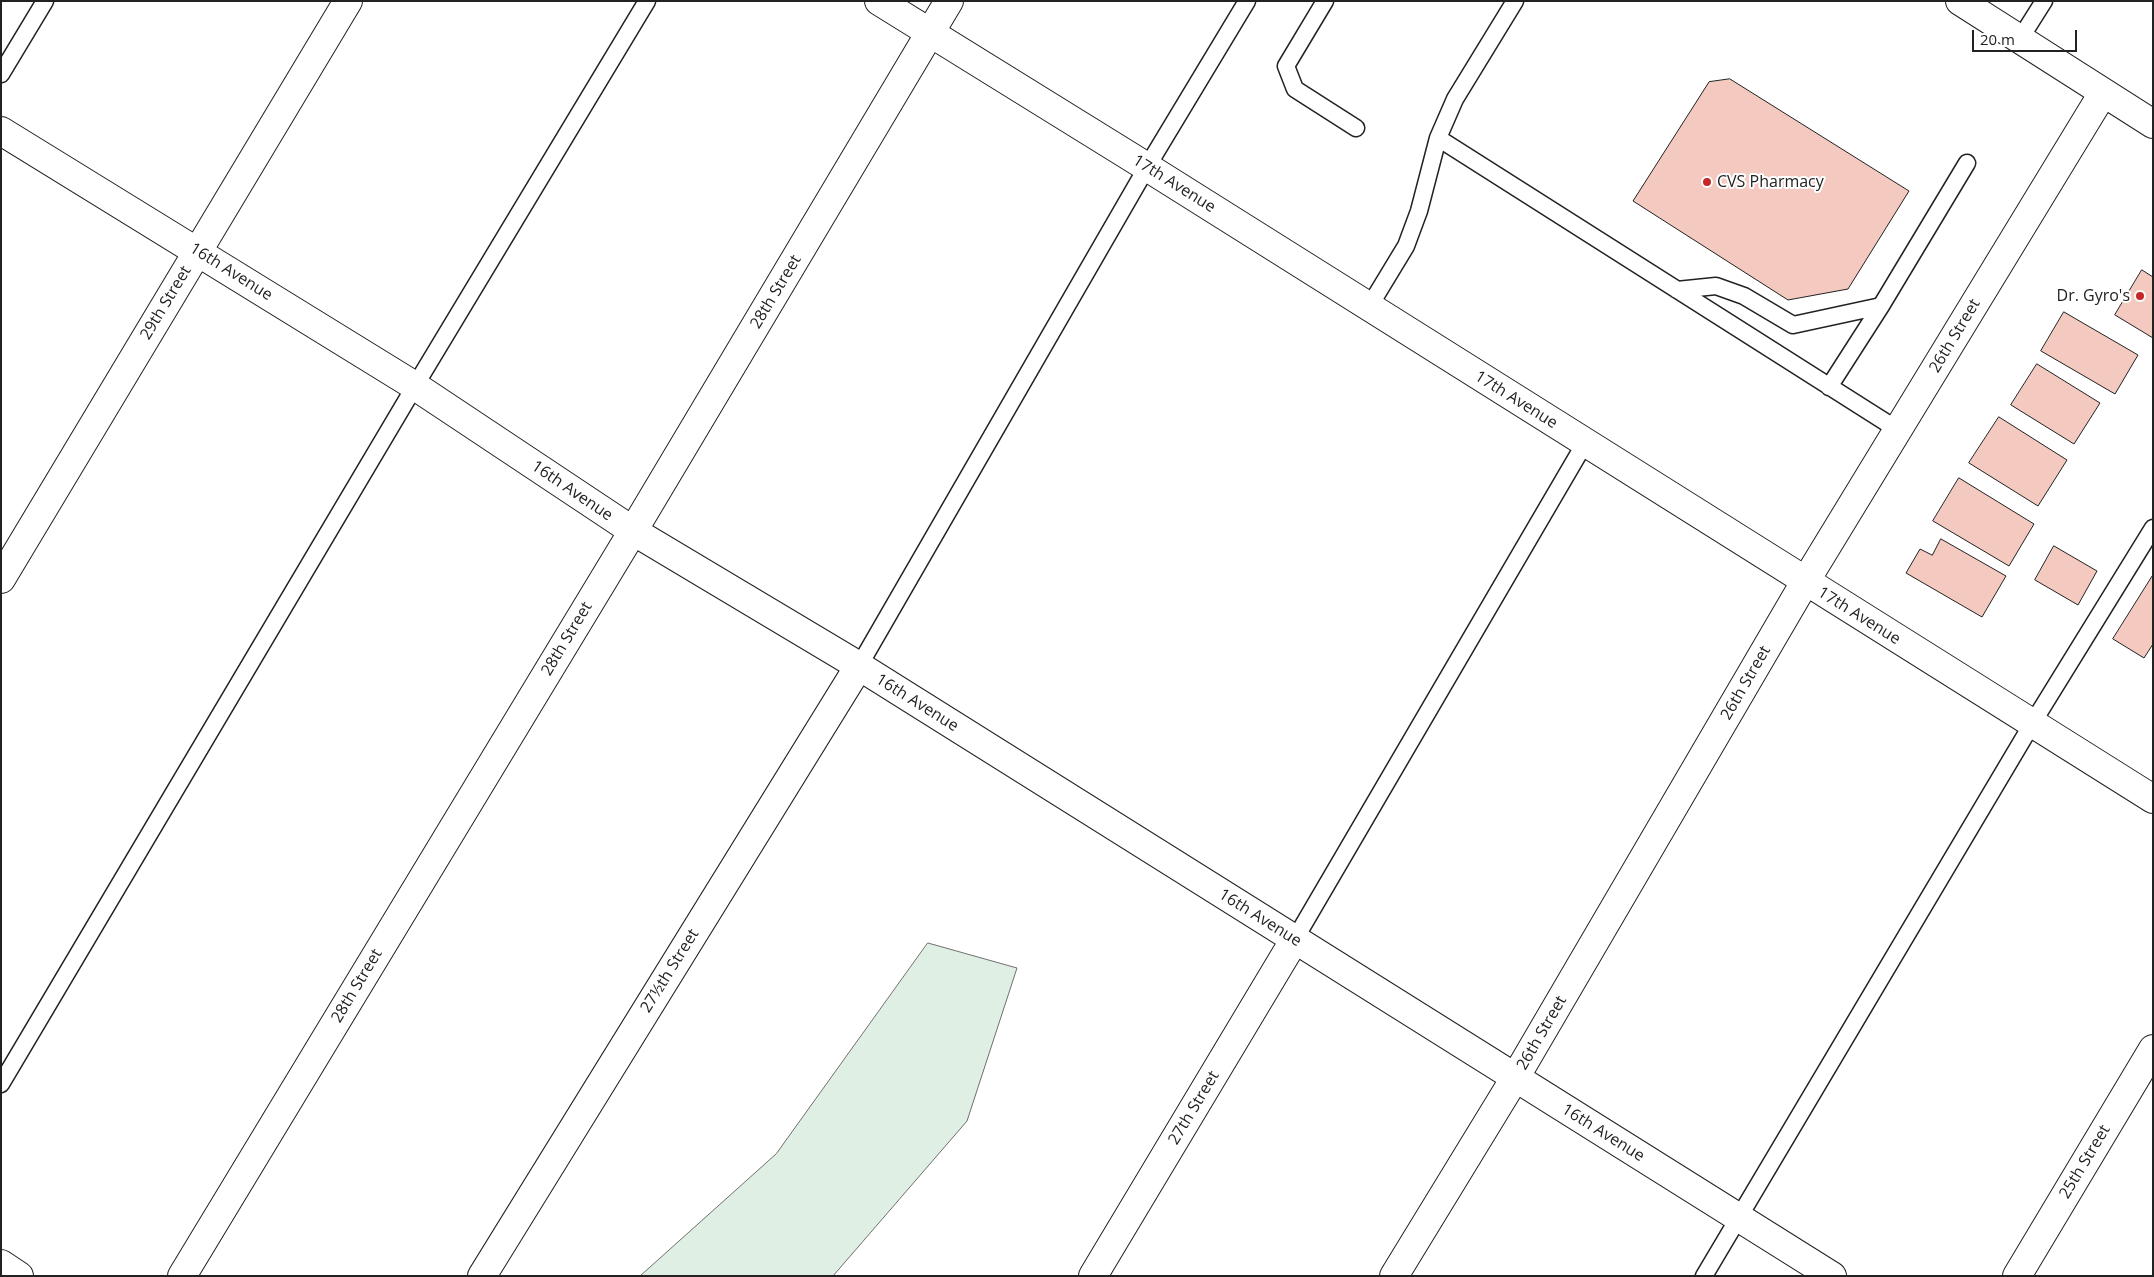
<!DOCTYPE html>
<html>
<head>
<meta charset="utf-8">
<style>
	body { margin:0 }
	#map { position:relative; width:2154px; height:1277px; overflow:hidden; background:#fff; font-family:"Open Sans",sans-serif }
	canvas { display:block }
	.frame { position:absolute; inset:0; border:2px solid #222; pointer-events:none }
	.scale { position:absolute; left:1972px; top:30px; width:105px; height:22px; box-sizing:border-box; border:2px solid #222; border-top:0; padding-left:6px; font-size:15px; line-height:18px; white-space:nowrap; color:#222; -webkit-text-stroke:4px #fff; paint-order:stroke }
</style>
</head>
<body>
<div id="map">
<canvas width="2154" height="1277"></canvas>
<div class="frame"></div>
<div class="scale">20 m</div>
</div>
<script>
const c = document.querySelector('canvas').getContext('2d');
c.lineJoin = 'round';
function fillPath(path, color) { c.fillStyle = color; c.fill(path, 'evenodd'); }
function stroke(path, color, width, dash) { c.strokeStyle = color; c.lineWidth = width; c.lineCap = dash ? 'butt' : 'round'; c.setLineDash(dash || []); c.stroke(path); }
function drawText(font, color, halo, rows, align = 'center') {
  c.font = font + ' "Open Sans",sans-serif'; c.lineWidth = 4; c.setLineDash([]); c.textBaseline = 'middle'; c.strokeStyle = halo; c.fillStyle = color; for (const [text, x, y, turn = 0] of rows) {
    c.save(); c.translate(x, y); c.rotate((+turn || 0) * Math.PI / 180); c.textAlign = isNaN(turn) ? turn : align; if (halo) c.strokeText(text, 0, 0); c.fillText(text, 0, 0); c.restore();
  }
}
const green = new Path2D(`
	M928 943 1017 968 967 1121 833 1276H640L776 1154Z`);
fillPath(green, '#e0efe3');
stroke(green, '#6f6f6f', 1);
const building = new Path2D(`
	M1730 79 1909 191 1848 289 1788 300 1633 201 1709 82Z
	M2142 270 2153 277V338L2115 315Z
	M2064 312 2138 355 2115 394 2041 351Z
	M2037 364 2100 403 2074 444 2011 405Z
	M1999 417 2067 460 2038 506 1969 463Z
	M1959 478 2034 524 2009 566 1933 521Z
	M1941 539 2006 576 1982 617 1906 573 1920 549 1932 555Z
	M2054 546 2097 571 2078 605 2035 580Z
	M2153 575V644L2144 658 2113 639Z`);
fillPath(building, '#f3c9c0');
stroke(building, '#222', 1);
const lane = new Path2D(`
	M1325 1 1286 66 1295 89 1356 128
	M2020 39 2044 1
	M1 74 45 1
	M1438 138 1898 430
	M1677 290 1716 286 1744 296 1793 325 1881 306
	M1369 307 1406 246 1419 211 1438 138 1455 99 1515 1
	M1829 387 1881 306 1967 163
	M859 666 1147 167 1247 1
	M1295 939 1585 443
	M1 1084 415 386 647 1
	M1704 1276 2032 724 2153 528`);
const street = new Path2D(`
	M879 1 1147 167 2153 799
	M1 131 415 386 633 531 859 666 1832 1276
	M1 579 348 1
	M1 1264 19 1276
	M182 1276 633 531 949 1
	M482 1276 859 666
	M1093 1276 1295 939
	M1394 1276 1515 1078 1805 582 2103 93`);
const secondary = new Path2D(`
	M1960 1 2153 124
	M2017 1276 2153 1049`);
stroke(lane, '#222', 19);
stroke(street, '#222', 30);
stroke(secondary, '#222', 30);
stroke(lane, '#fff', 16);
stroke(street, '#fff', 28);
stroke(secondary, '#fff', 28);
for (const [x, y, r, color] of [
	[1707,182,5,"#c62828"],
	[2140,296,5,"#c62828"]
]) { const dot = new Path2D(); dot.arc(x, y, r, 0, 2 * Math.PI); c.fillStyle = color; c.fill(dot); stroke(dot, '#fff', 2); }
drawText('16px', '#222', '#fff', [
	["CVS Pharmacy",1717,182],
	["Dr. Gyro's",2130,296,"right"]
], 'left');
drawText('16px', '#222', '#fff', [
	["17th Avenue",1174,184,32],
	["16th Avenue",231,272,32],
	["28th Street",776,292,-59],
	["29th Street",166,303,-59],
	["26th Street",1955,336,-59],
	["17th Avenue",1516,400,32],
	["16th Avenue",572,491,34],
	["17th Avenue",1859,616,32],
	["28th Street",567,639,-59],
	["26th Street",1746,683,-60],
	["16th Avenue",917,703,32],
	["16th Avenue",1260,918,32],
	["27½th Street",670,971,-58],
	["28th Street",357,986,-59],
	["26th Street",1542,1033,-60],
	["27th Street",1194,1108,-59],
	["16th Avenue",1603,1133,32],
	["25th Street",2085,1162,-59]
]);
</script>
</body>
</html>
